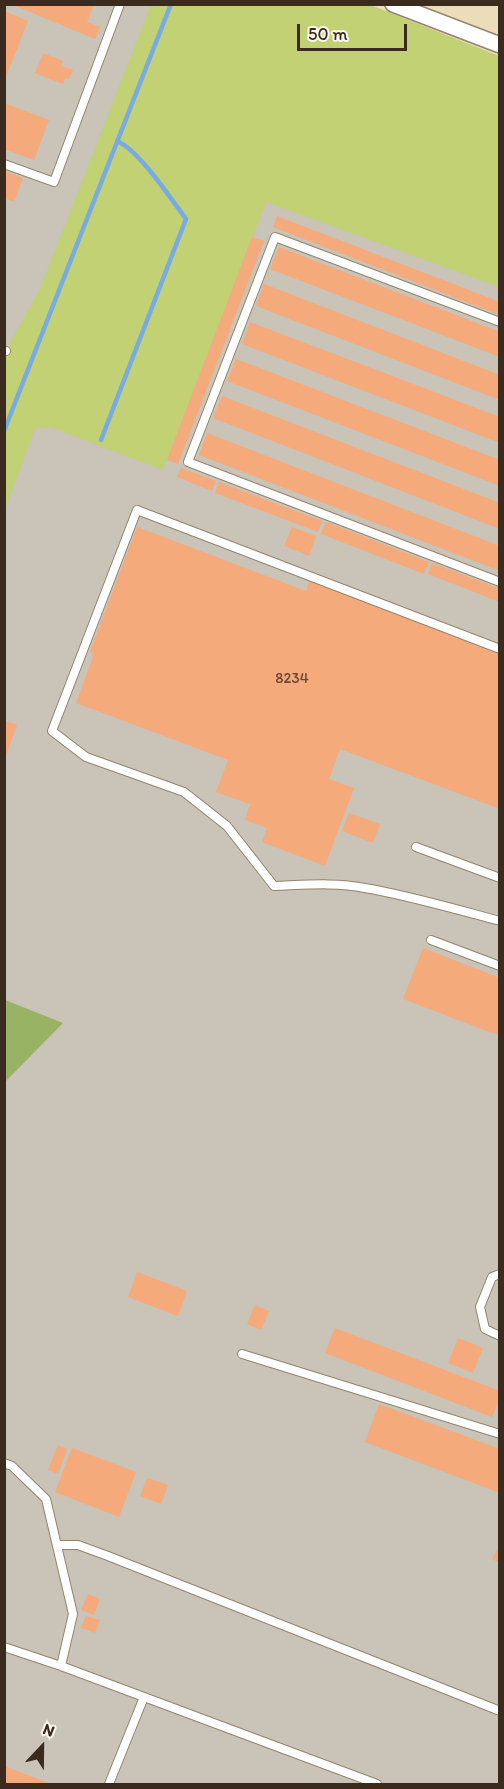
<!DOCTYPE html>
<html>
<head>
<meta charset="utf-8">
<style>
	body { margin:0 }
	#map { position:relative; width:504px; height:1789px; overflow:hidden; background:#ebddba; font-family:Itim,sans-serif }
	canvas { display:block }
	.frame { position:absolute; inset:0; border:6px solid #3b2a1e; pointer-events:none }
	.north { position:absolute; left:12px; top:1717px; width:60px; height:60px; -webkit-text-stroke:4px #fbf7ec; paint-order:stroke; rotate:22deg; font-size:16px; font-weight:700; line-height:24px; text-align:center; color:#3b2a1e }
	.north::after { content:''; display:block; margin:auto; width:21px; height:27px; background:#3b2a1e; clip-path:polygon(50% 0,100% 100%,50% 72%,0 100%) }
	.scale { position:absolute; left:297px; top:24px; width:110px; height:27px; box-sizing:border-box; border:3px solid #3b2a1e; border-top:0; padding-left:8px; font-size:18px; line-height:21px; white-space:nowrap; color:#3b2a1e; -webkit-text-stroke:4px #fbf7ec; paint-order:stroke }
</style>
</head>
<body>
<div id="map">
<canvas width="504" height="1789"></canvas>
<div class="frame"></div>
<div class="north">N</div>
<div class="scale">50 m</div>
</div>
<script>
const c = document.querySelector('canvas').getContext('2d');
c.lineJoin = 'round';
function fillPath(path, color) { c.fillStyle = color; c.fill(path, 'evenodd'); }
function stroke(path, color, width, dash) { c.strokeStyle = color; c.lineWidth = width; c.lineCap = dash ? 'butt' : 'round'; c.setLineDash(dash || []); c.stroke(path); }
function drawText(font, color, halo, rows, align = 'center') {
  c.font = font + ' Itim,sans-serif'; c.lineWidth = 4.5; c.setLineDash([]); c.textBaseline = 'middle'; c.strokeStyle = halo; c.fillStyle = color; for (const [text, x, y, turn = 0] of rows) {
    c.save(); c.translate(x, y); c.rotate((+turn || 0) * Math.PI / 180); c.textAlign = isNaN(turn) ? turn : align; if (halo) c.strokeText(text, 0, 0); c.fillText(text, 0, 0); c.restore();
  }
}
fillPath(new Path2D(`
	M5 5H370L499 56V1784H5Z`), '#c9c3b8');
fillPath(new Path2D(`
	M151 5H370L499 56V287L266 202 163 470 50 427 35 429 5 509V351L39 291Z`), '#c2d173');
fillPath(new Path2D(`
	M5 1000 63 1023 5 1082Z`), '#99b365');
stroke(new Path2D(`
	M4 431 171 4
	M101 440 186 219C171 199 139 150 117 141`), '#78abe4', 4.5);
fillPath(new Path2D(`
	M11 4H94L87 22 100 27 95 39Z
	M4 11 28 21 5 79H4Z
	M43 53 63 61 61 66 73 70 69 79 65 78 63 84 35 73Z
	M4 103 49 120 34 160 4 149Z
	M4 171 23 178 14 202 4 198Z
	M277 216 500 302V315L273 227Z
	M252 237 264 241 178 464 167 460Z
	M279 247 500 332V357L270 269Z
	M264 284 500 375V400L256 306Z
	M250 322 500 417V443L242 344Z
	M236 359 500 460V486L227 381Z
	M222 396 500 503V529L213 418Z
	M207 433 500 546V571L199 455Z
	M181 468 216 481 212 491 177 477Z
	M219 482 322 521 318 532 215 493Z
	M326 522 429 562 424 574 321 534Z
	M137 527 306 591 309 581 500 653V809L340 749 329 779 354 788 325 866 262 842 267 828 245 820 250 804 216 792 228 760 76 703 94 654 90 652Z
	M292 527 316 536 309 556 284 546Z
	M432 563 500 589V602L428 574Z
	M4 721 17 725 5 758H4Z
	M349 813 380 824 373 843 342 831Z
	M423 948 500 978V1036L403 999Z
	M137 1272 187 1291 178 1316 128 1297Z
	M255 1305 269 1311 261 1330 247 1324Z
	M335 1328 500 1391V1398L492 1417 325 1353Z
	M458 1338 483 1348 473 1373 448 1363Z
	M379 1404 500 1449V1493L365 1442Z
	M58 1445 67 1449 58 1474 48 1470Z
	M72 1448 136 1472 119 1517 55 1492Z
	M147 1478 168 1485 161 1504 140 1496Z
	M498 1548H500V1563L492 1559Z
	M88 1594 100 1599 94 1615 81 1610Z
	M86 1616 100 1620 95 1633 81 1628Z
	M4 1766 51 1784H4Z`), '#f4aa7a');
const lane = new Path2D(`
	M4 164 54 182 120 4
	M500 322 275 237 188 462 500 582
	M4 351H6
	M500 649 137 510 52 731 86 757 184 792 227 826 274 886C304 885 336 882 365 888 411 896 455 909 500 921
	M416 847 500 878
	M431 940 500 966
	M500 1274 492 1277 480 1307 485 1329 500 1336
	M242 1354 500 1434
	M4 1463 12 1466 46 1499 73 1614 61 1666
	M58 1545H78L108 1556 500 1711
	M4 1647 61 1666 377 1784
	M109 1784 144 1697`);
const street = new Path2D(`
	M393 4 500 45`);
stroke(lane, '#93846c', 10);
stroke(street, '#93846c', 18);
stroke(lane, '#fff', 8);
stroke(street, '#fff', 15);
drawText('15px', '#694a35', null, [
	["8234",292,679]
]);
</script>
</body>
</html>
